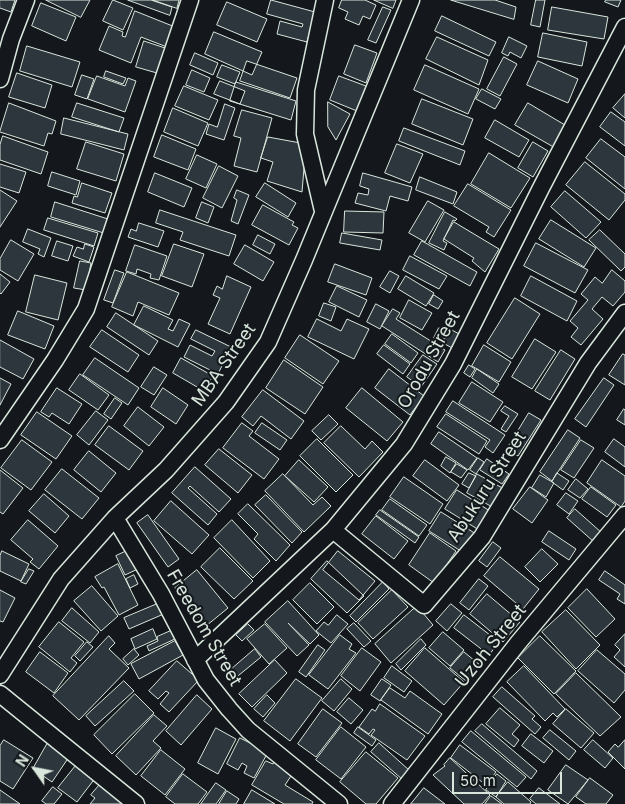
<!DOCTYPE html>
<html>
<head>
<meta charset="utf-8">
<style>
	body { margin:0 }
	#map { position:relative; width:625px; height:804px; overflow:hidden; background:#14181c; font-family:Inter,sans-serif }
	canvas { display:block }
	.north { position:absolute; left:10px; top:744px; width:50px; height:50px; -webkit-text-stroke:4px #14181c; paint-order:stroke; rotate:303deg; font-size:14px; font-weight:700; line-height:20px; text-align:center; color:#d8e6dc }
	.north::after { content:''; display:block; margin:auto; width:18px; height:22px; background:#d8e6dc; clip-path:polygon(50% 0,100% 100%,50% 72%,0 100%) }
	.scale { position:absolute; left:452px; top:772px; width:110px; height:22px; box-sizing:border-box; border:2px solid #d8e6dc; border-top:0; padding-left:6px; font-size:15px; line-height:18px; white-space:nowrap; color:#d8e6dc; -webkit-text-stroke:4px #14181c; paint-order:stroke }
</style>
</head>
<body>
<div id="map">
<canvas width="625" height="804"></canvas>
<div class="north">N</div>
<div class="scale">50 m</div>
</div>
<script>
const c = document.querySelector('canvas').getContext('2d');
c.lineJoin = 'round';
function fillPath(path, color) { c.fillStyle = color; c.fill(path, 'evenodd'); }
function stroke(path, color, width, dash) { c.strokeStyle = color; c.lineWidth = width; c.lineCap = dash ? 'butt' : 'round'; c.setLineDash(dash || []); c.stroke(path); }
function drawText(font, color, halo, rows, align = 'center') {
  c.font = font + ' Inter,sans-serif'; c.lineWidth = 4; c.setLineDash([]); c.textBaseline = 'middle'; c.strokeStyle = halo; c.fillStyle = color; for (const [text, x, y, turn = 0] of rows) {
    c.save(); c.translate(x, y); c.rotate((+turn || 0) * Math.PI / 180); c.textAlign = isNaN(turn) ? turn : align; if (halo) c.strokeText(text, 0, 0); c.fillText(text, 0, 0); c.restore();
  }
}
const building = new Path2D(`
	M0 0H15L11 12 0 8Z
	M46 0H90L81 17Z
	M113 0 133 8 123 30 103 21Z
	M128 0H151L172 7 170 15Z
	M153 0H179L177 8Z
	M271 0 315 12 307 42 277 34 280 21 302 27 303 24 267 14Z
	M342 0H365L376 5 370 19 363 16 359 25 345 19 348 12 339 8Z
	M374 0H396L393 8Z
	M451 0H495L516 7 514 19Z
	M536 0H545L540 27 531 25Z
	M606 0H621L618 7 605 2Z
	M227 2 267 19 257 42 217 25Z
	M41 3 76 17 66 41 32 26Z
	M383 7 391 10 376 43 368 40Z
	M552 7 608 17 604 39 548 30Z
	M135 11 175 27 167 47 141 37 131 63 99 50 109 26 123 32 122 36 125 37Z
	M442 16 496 42 489 56 435 31Z
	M214 32 262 52 252 75 205 54Z
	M543 33 587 42 582 66 538 57Z
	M437 37 488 60 479 85 426 59Z
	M509 37 527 46 521 58 510 52 508 56 502 53Z
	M144 41 165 48 157 73 136 67Z
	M355 45 377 53 366 83 344 74Z
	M27 46 80 62 72 87 20 71Z
	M195 53 218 63 213 75 190 65Z
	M504 57 517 64 500 96 487 89Z
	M247 61 297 78 290 98 240 81Z
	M538 61 578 79 568 103 527 85Z
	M222 65 240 72 235 84 217 77Z
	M425 65 479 89 468 114 414 90Z
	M192 70 210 78 204 92 186 85Z
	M106 71 126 78 123 84 104 77Z
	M17 73 52 85 45 108 9 97Z
	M82 75 94 79 87 99 75 95Z
	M97 76 125 86 128 78 136 81 125 112 88 99Z
	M339 76 366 86 357 111 330 100Z
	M220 81 245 91 240 104 214 94Z
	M236 82 296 101 291 120 230 101Z
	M184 86 218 100 209 120 175 106Z
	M482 89 501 99 495 109 476 99Z
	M625 94V118L613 108Z
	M422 99 473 119 463 145 412 124Z
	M328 102 350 114 336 140 328 127Z
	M9 103 56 121 52 134 48 133 44 146 0 132Z
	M77 103 124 118 119 132 72 117Z
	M528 103 570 128 557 149 515 125Z
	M225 104 235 108 224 140 206 134 209 124 217 127Z
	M173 108 208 123 198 146 164 132Z
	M242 110 272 118 257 172 234 166 241 138 234 136Z
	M611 112 625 122V146L600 127Z
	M64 118 128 134 124 150 61 134Z
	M495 120 529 140 519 157 485 138Z
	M404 128 465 151 460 165 399 141Z
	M162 135 196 149 188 170 154 157Z
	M3 136 48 152 41 174 0 160V145Z
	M268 137 306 144 302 192 267 181 273 162 261 158Z
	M601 139 625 157V189L586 158Z
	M86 142 124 154 116 181 77 169Z
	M533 142 548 151 533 177 518 168Z
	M397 144 423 154 410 183 385 173Z
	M489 153 530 178 511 208 471 184Z
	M197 155 217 164 206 188 186 179Z
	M585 162 625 194V200L609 220 566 185Z
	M0 164 26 172 19 193 0 187Z
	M219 166 238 176 222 208 203 198Z
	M52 172 80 181 76 195 48 186Z
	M155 173 192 188 184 207 148 192Z
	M363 173 412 187 408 201 390 196 386 211 355 203 358 193 368 195 369 189 360 186Z
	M420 177 457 192 453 204 416 190Z
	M82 183 112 193 105 213 72 203 74 196 77 197Z
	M265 183 296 203 288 217 256 197Z
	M468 184 511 210 494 237 486 232 489 227 454 206Z
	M0 190 17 201 0 227Z
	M237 190 249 195 238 224 231 221 237 200 234 198Z
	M565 191 601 222 586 238 551 207Z
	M428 201 444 210 425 242 409 233Z
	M55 202 111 220 107 234 51 217Z
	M202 202 214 207 208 223 196 218Z
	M263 205 294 222 292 225 298 228 289 245 252 225Z
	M160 210 236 235 229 256 180 240 183 232 156 223Z
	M345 211 384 212 383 233 344 232Z
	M445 212 457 219 455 221 453 220 443 241 447 243 444 250 429 243Z
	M48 218 98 233 94 246 44 230Z
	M551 220 596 248 584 267 539 239Z
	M454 222 499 249 485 272 472 261 474 258 444 239Z
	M139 223 164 231 158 247 128 237 131 229 136 231Z
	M28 229 51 238 44 257 38 254 40 249 23 242Z
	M600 230 625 254V267L621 271 589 240Z
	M342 233 382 240 380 250 340 243Z
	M258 235 275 244 270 254 253 245Z
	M11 240 34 254 18 281 0 270V259Z
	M57 241 73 246 68 261 52 256Z
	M422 241 477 272 470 286 414 255Z
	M536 243 588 270 575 293 524 266Z
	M85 244 94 247 89 262 73 256 77 247 83 249Z
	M174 244 204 254 192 287 162 276Z
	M135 245 167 256 159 280 150 278 151 274 137 269 136 274 126 271Z
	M245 245 274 262 263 281 234 264Z
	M410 256 447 276 439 289 403 270Z
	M80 261 91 263 86 290 74 288Z
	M335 264 372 278 366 295 328 282Z
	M115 270 124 273 113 303 104 300Z
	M612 270 625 281V292L613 306 602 297 592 309 603 319 581 345 571 337 578 328 570 321 588 300 581 294 595 277 602 283Z
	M390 271 399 276 390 293 380 287Z
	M127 272 179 293 169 315 138 302 133 316 112 307Z
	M0 274 10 282 1 294 0 293Z
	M35 275 67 283 58 320 26 312Z
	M227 276 251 287 230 334 208 324 220 298 213 295 217 286 222 289Z
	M406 276 434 293 426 306 398 289Z
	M531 276 577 301 567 321 521 296Z
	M337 286 367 300 359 317 329 302Z
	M434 295 443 301 438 309 429 304Z
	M515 298 540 314 512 359 487 343Z
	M409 300 432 313 422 330 400 318Z
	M324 303 336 307 331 321 319 316Z
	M376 304 389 311 380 329 367 322Z
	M144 306 173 320 168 329 173 331 179 319 190 324 178 347 134 325Z
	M393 309 400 313 396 319 445 350 438 362 382 326Z
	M18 311 54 326 45 349 8 335Z
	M116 313 158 341 149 355 107 327Z
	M317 319 341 331 347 319 369 329 354 359 308 337Z
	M439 328 447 332 442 342 434 338Z
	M450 329 461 335 454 349 443 343Z
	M102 330 139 355 128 372 90 347Z
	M196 330 231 347 218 374 184 357 190 345 212 356 215 351 191 339Z
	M392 334 418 353 411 363 385 344Z
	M300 335 339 361 323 384 285 358Z
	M535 339 556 352 532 389 512 377Z
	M0 340 34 359 23 379 0 367Z
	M384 345 410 364 403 374 377 354Z
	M484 345 511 362 499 382 472 366Z
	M561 350 575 359 550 400 535 391Z
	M623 354 625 355V385L609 375Z
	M423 355 437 364 421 387 407 377Z
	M95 358 139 388 128 405 83 375Z
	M181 358 213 376 204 391 173 373Z
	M284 360 323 387 305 414 266 388Z
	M469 365 475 369 470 377 464 373Z
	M154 367 167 375 154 395 141 387Z
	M389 369 424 396 410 415 375 388Z
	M477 369 499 384 493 393 472 378Z
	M80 374 109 395 98 410 69 390Z
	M0 378 11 384 0 405Z
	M604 378 614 385 586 427 575 419Z
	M472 382 503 402 490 422 459 403Z
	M57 388 82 404 69 424 52 413 49 417 41 412Z
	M163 388 188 405 176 424 151 407Z
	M362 388 403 422 387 441 346 408Z
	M263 390 304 421 291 439 261 416 253 426 242 417Z
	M115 398 122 403 111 419 104 414Z
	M453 401 505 435 493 453 485 447 490 440 446 412Z
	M505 406 518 414 506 432 501 429 509 416 501 411Z
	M138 407 164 427 149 446 124 426Z
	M624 409 625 410V425L617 420Z
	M96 411 108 420 89 445 77 435Z
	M37 412 72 436 56 459 21 435Z
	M529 413 541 420 518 456 507 449Z
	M446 414 487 441 479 454 437 427Z
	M329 415 338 424 321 440 312 431Z
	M242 423 253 431 249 436 279 459 264 479 223 448Z
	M262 423 287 440 280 450 255 433Z
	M109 426 143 451 129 470 95 445Z
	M341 426 365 449 372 441 383 452 359 477 324 443Z
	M568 430 580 438 552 481 540 472Z
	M439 432 477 458 468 470 431 444Z
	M317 439 353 475 336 492 300 456Z
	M614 439 625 447V467L605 452Z
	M22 440 52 462 31 490 1 468Z
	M581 440 594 448 574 478 561 470Z
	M219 449 252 475 238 493 205 465Z
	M89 451 116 473 101 492 74 470Z
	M446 457 456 463 450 473 441 466Z
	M478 458 484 462 476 474 470 470Z
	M487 459 509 474 502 484 480 470Z
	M299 460 328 487 314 502 285 476Z
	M425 460 459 485 447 501 413 476Z
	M602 460 625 476V501L621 507 587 483Z
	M457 464 467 470 461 478 451 472Z
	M195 467 231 499 219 512 190 486 188 488 217 514 208 525 172 493Z
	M62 469 99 498 82 519 45 490Z
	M0 470 23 488 3 514 0 512Z
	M469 473 476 476 469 488 462 484Z
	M557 473 569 481 563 490 552 482Z
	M283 474 313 505 322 497 331 506 304 532 265 491Z
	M477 474 506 490 496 509 467 493Z
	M540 475 554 483 546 497 532 488Z
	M404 477 443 504 430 524 390 497Z
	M576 479 588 489 580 498 568 490Z
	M530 487 548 500 532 523 513 509Z
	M591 487 616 505 607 517 582 499Z
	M457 490 490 511 479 530 445 509Z
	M566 493 578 501 569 514 557 505Z
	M44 494 69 516 55 533 29 511Z
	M266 495 302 532 292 543 255 505Z
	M390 499 427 525 419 536 382 510Z
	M171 501 209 535 192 554 154 521Z
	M248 504 290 545 276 561 254 539 258 534 238 514Z
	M575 509 602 533 594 542 567 518Z
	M380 510 419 537 415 543 376 515Z
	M441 512 476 534 464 553 429 531Z
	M148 515 179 559 168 567 137 523Z
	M376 516 408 541 394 559 362 534Z
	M28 520 58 546 39 569 30 562 33 559 11 540Z
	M232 520 270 561 253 578 214 538Z
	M549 531 576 549 569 560 542 542Z
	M430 533 456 551 434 583 409 565Z
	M493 542 501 548 487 567 479 561Z
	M220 548 253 581 234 599 201 567Z
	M131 549 140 568 125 575 116 556Z
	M542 549 558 564 540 582 525 567Z
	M2 551 29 564 21 581 0 571V556Z
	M338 551 375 581 359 600 323 570Z
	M500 557 539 589 523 609 484 576Z
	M327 561 364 596 347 613 311 579Z
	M118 564 138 605 119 615 104 587 102 588 95 577Z
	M29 569 34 571 26 584 21 582Z
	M197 570 228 608 206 626 175 588Z
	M605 571 625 585V604L617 599 620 594 599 580Z
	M134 575 138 584 130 588 126 579Z
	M479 579 488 586 469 610 460 603Z
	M383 582 389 589 356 622 350 616Z
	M310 583 334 607 317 624 293 600Z
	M92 586 118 616 101 631 74 601Z
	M587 589 615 619 596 637 568 608Z
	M0 590 15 598 3 622 0 621Z
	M392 590 408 607 373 639 358 623Z
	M487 594 520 622 503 642 470 614Z
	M288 601 319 635 310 644 288 623 309 645 297 656 265 622Z
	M162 602 166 613 129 629 124 618Z
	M451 604 462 613 447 631 436 621Z
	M417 606 433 625 391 663 375 644Z
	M72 608 99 632 90 643 62 621Z
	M566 610 600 645 576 669 542 632Z
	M337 615 348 624 331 643 316 631 324 622 328 625Z
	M464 615 499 642 489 655 454 628Z
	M59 622 84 642 71 658 77 663 70 672 39 647Z
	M354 623 371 641 364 647 347 629Z
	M248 624 254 630 242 641 236 635Z
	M265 624 287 648 269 664 247 639Z
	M153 629 157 639 135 649 131 639Z
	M173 630 177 638 149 651 147 646 158 641 157 637Z
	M443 632 464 650 450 666 429 648Z
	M625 634V667L614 657 620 650 615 645Z
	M340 635 352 644 349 649 356 653 328 689 309 675Z
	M109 636 115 643 109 649 129 668 79 720 53 696Z
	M540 636 576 671 554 694 518 658Z
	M421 639 426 645 401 670 396 664Z
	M175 641 183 655 139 679 131 664Z
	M87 642 93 647 80 661 75 656Z
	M318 645 325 650 306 677 299 672Z
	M362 648 381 662 360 691 341 676Z
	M425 648 464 682 444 705 405 671Z
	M134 649 139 655 128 665 123 659Z
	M255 649 261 657 233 680 227 673Z
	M597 650 625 674V690L614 703 578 671Z
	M40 652 68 673 54 693 26 672Z
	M464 652 480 665 466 681 450 668Z
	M275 660 287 673 252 707 239 694Z
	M177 661 199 680 169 712 160 704 169 693 166 691 158 699 149 691Z
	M392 666 412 681 404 692 384 678Z
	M524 666 565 709 557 717 553 713 545 721 507 682Z
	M576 673 621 717 600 736 556 694Z
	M296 679 322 698 290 741 264 721Z
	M341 679 352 689 334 711 322 701Z
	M382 679 391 685 380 701 371 695Z
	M124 681 134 691 95 726 86 716Z
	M502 687 535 716 532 719 541 727 535 734 493 697Z
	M390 688 405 698 410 691 442 714 428 734 381 700Z
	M135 694 154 713 112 754 94 735Z
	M197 695 212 709 181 745 166 731Z
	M267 695 275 703 263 717 254 709Z
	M349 698 363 710 351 724 337 712Z
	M380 704 425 736 407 760 371 735 375 730 373 729 369 734 359 727 372 709 375 711Z
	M500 708 520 725 512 734 519 740 514 747 486 724Z
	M323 709 342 723 316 757 298 744Z
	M566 709 594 733 581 748 553 724Z
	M154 715 167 726 153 741 161 748 136 775 116 756Z
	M482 724 537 771 531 779 475 731Z
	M341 727 366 747 341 779 316 760Z
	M358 727 376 740 372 746 354 733Z
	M216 728 236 739 218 774 198 763Z
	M550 730 576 751 569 760 543 738Z
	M471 731 526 777 517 787 462 742Z
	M531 734 553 751 544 763 522 746Z
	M240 738 268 752 254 778 244 773 247 766 242 763 238 770 227 764Z
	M50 739 71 754 52 782 33 769Z
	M4 740 33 758 13 789 0 781V746Z
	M593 740 613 758 605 768 584 750Z
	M625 740V769L608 752 615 744 618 747Z
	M379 743 410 771 403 780 371 752Z
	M460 745 496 772 486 785 451 758Z
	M161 750 185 769 165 795 141 776Z
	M366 752 398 778 376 804H366L340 782Z
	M450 758 490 795 482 804H464L433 775 445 766 444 765Z
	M266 761 273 764 274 762 293 773 285 785 313 802 312 804H284L252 785Z
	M78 763 96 777 77 802 58 788Z
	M566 765 588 780 568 804 548 790Z
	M183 774 207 792 198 804H175L166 797Z
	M497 774 506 781 496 797 486 790Z
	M590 778 613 795 606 804H586L576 797Z
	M103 781 125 804H90L95 798 91 795Z
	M508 782 531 802 530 804H504L496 797Z
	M216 783 226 790 216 804H201Z
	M53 787 62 794 54 804H46L42 801Z
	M424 788 445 804H411Z
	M539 788 560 804H536L530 799Z
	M0 790 20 804H0Z
	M252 790 275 804H244Z
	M227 791 239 799 236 804H219Z
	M491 796 502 804H485Z`);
fillPath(building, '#2c363c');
stroke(building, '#d8e6dc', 1);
const minor = new Path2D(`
	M0 79 11 39 26 0
	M323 211 305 134 306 90 325 0
	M0 440 55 360 86 309 190 0
	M115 518 161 594 206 680 229 709 248 730 339 804
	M333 530 424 605 482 537 588 363 625 313
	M195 660 333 530 404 444 453 364 541 188 625 27
	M0 675 61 579 115 518 166 470 226 402 268 342 304 260 411 0
	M0 694 136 804
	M392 804 518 643 625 515`);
stroke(minor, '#d8e6dc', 19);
stroke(minor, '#14181c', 16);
drawText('18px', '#d8e6dc', '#14181c', [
	["Orodu Street",429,360,-61],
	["MBA Street",224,365,-55],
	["Abukuru Street",487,487,-57],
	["Freedom Street",204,628,60],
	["Uzoh Street",491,646,-51]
]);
</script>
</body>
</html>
